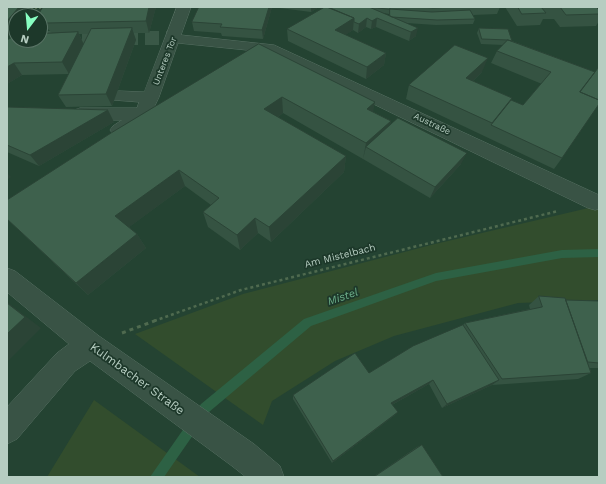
<!DOCTYPE html>
<html>
<head>
<meta charset="utf-8">
<style>
	body { margin:0 }
	#map { position:relative; width:606px; height:484px; overflow:hidden; background:#244332; font-family:"Work Sans",sans-serif }
	canvas { display:block }
	.frame { position:absolute; inset:0; border:8px solid #b6cdc1; pointer-events:none }
	.north { position:absolute; left:8px; top:8px; width:40px; height:40px; box-sizing:border-box; background:#1d382a; border:1px solid #5a7466; border-radius:50%; rotate:196deg; font-size:11px; font-weight:700; line-height:16px; text-align:center; color:#b6cdc1 }
	.north::after { content:''; display:block; margin:auto; width:14px; height:18px; background:#88ffc2; clip-path:polygon(50% 0,100% 100%,50% 72%,0 100%) }
</style>
</head>
<body>
<div id="map">
<canvas width="606" height="484"></canvas>
<div class="frame"></div>
<div class="north">N</div>
</div>
<script>
const c = document.querySelector('canvas').getContext('2d');
c.lineJoin = 'round';
function fillPath(path, color) { c.fillStyle = color; c.fill(path, 'evenodd'); }
function stroke(path, color, width, dash) { c.strokeStyle = color; c.lineWidth = width; c.lineCap = dash ? 'butt' : 'round'; c.setLineDash(dash || []); c.stroke(path); }
function drawText(font, color, halo, rows, align = 'center') {
  c.font = font + ' "Work Sans",sans-serif'; c.lineWidth = 3.5; c.setLineDash([]); c.textBaseline = 'middle'; c.strokeStyle = halo; c.fillStyle = color; for (const [text, x, y, turn = 0] of rows) {
    c.save(); c.translate(x, y); c.rotate((+turn || 0) * Math.PI / 180); c.textAlign = isNaN(turn) ? turn : align; if (halo) c.strokeText(text, 0, 0); c.fillText(text, 0, 0); c.restore();
  }
}
fillPath(new Path2D(`
	M597 206 599 207V300L518 303 394 336 335 361 272 401 263 425 135 334 243 294 435 244Z
	M94 400 200 477H47Z`), '#324d2d');
fillPath(new Path2D(`
	M599 249V257L562 258 436 281 311 326 209 412 164 477H150L201 404 304 319 436 273 562 250Z`), '#2d6144');
stroke(new Path2D(`
	M40 38H173`), '#3a5847', 14, [14, 7]);
const minor = new Path2D(`
	M177 7H191L181 35 274 45 599 195V209L595 210 588 208 266 52 178 43 159 97 149 118 125 134 119 136 113 134 110 130 113 126 122 120H80L74 118 71 114 74 110 80 108H137L139 102 113 100 111 96 113 92 119 91 144 92Z
	M7 268 15 271 99 336 254 444 280 466 284 477H246L232 466 90 361 75 371 17 439 7 444V407L57 353 69 344 7 292Z`);
stroke(minor, '#577063', 1);
stroke(new Path2D(`
	M23 9 44 8
	M26 13H41`), '#4f6a4f', 1.5, [2, 2]);
stroke(new Path2D(`
	M154 321 241 290 558 211`), '#4f6a4f', 2.5, [3, 3]);
stroke(new Path2D(`
	M122 333 157 320`), '#4f6a4f', 3, [4, 4]);
fillPath(minor, '#395345');
fillPath(new Path2D(`
	M156 7 149 33H133L136 40 112 106 66 107 58 95 69 74 22 75 7 84V40L52 33 45 26 39 14ZM79 34H89L84 44Z
	M199 7H319L311 12 272 7 263 39 222 36 221 33 194 31 192 22Z
	M330 7H500L497 14 473 15 475 19 473 24 436 25 406 23 416 36 409 41 376 27 371 29 366 27 358 33 353 30 345 35 386 53 384 65 366 79 288 41 287 29ZM383 13 389 14V16Z
	M505 7H599V21L596 26 560 27 554 19H543L540 25 517 26Z
	M479 28 512 41 595 72 562 158 554 169 406 99 409 85 482 72 473 81 512 98 511 100 523 105 542 84 491 63 497 51 503 45 481 44 477 33Z
	M259 44 373 112 391 121 390 125 461 164 430 198 363 159 283 113 278 117 346 156 344 172 271 242 258 233 240 250 208 227 203 212 211 205 185 186 129 227 137 234 146 248 88 295 7 219V200Z
	M7 107 114 122 39 166 7 152Z
	M539 296 566 300 599 301V368H590L591 373 578 379 492 385 442 408 429 384 392 405 395 415 332 463 293 399V395L369 373 463 325 465 323 530 309 529 305Z
	M422 445 443 477H373L417 447Z`), '#355342');
fillPath(new Path2D(`
	M19 7H25L29 15 28 16H16V31L15 32 7 37V21Z
	M149 7H156L149 33 146 21Z
	M269 7H272L263 39 262 30Z
	M311 7H319L311 12Z
	M354 18 353 30 334 43 335 30Z
	M367 18 366 27 358 33 359 24Z
	M377 18 376 27 371 29 372 21Z
	M132 28 136 40 112 106 106 94Z
	M418 28 416 36 409 41 411 32Z
	M78 32 84 45 69 74 62 62Z
	M386 53 384 65 366 79 367 67Z
	M488 58 482 72 461 93 466 78Z
	M14 63 22 75 7 84V67Z
	M282 97 283 113 266 126 264 109Z
	M375 102 372 119 367 109Z
	M108 110 114 122 39 166 30 155Z
	M391 121 387 137 366 147 363 159 366 143Z
	M467 153 461 164 430 198 435 187Z
	M346 156 344 172 271 242 269 227Z
	M179 170 185 186 124 231 115 216Z
	M7 173 11 177 7 180Z
	M255 218 258 233 240 250 237 235Z
	M137 234 146 248 88 295 76 283Z
	M7 302 41 328 7 362Z
	M433 380 429 384 388 407 391 403Z
	M499 380 492 385 442 408 447 404Z
	M398 412 395 415 332 463 333 461Z`), '#2b4436');
const building = new Path2D(`
	M7 7H19L7 21Z
	M43 7H149L146 21 47 23 39 14Z
	M199 7H269L262 30 220 27 222 24 192 22Z
	M325 7H328L354 18 335 30 386 53 367 67 287 29Z
	M330 7H369L418 28 411 32 377 18 372 21 367 18 359 24 354 22V18L329 8Z
	M369 7H390V9Z
	M424 7H452L433 8Z
	M518 7H596L599 10V14L566 15 560 7H541L546 13 522 14Z
	M390 9 432 12 470 10 475 19 437 20 392 17 390 16Z
	M132 28 106 94 58 95 91 29Z
	M479 28 508 29 512 41 508 40 482 39Z
	M78 32 62 62 14 63 7 67V40L16 35V40H40V34Z
	M508 40 595 72 580 92 599 100V104L562 158 491 125 511 100 523 105 551 72 497 51Z
	M259 44 375 102 367 109 391 121 366 143 282 97 264 109 346 156 269 227 255 218 237 235 203 212 219 198 179 170 115 216 137 234 76 283 7 219V200L111 133Z
	M455 45 488 58 466 78 512 98 492 123 409 85Z
	M599 67V100L580 92Z
	M7 107 108 110 30 155 7 145Z
	M398 118 467 153 435 187 366 147Z
	M539 296 565 298 591 373 502 379 465 323 542 307Z
	M566 300 599 301V363L588 362Z
	M7 303 25 317 7 334Z
	M463 325 499 380 447 404 433 380 391 403 398 412 333 461 293 395 355 353 369 373 413 346Z
	M422 445 443 477H374Z`);
fillPath(building, '#3e614d');
stroke(building, '#2b4436', 1);
drawText('9px', '#b6cdc1', '#1d382a', [
	["Unteres Tor",165,61,-69],
	["Austraße",432,124,25]
]);
drawText('10px', '#b6cdc1', '#1d382a', [
	["Am Mistelbach",340,256,-14]
]);
drawText('italic 11px', '#6cae8a', '#1d382a', [
	["Mistel",343,297,-19]
]);
drawText('12px', '#b6cdc1', '#1d382a', [
	["Kulmbacher Straße",137,379,36]
]);
</script>
</body>
</html>
